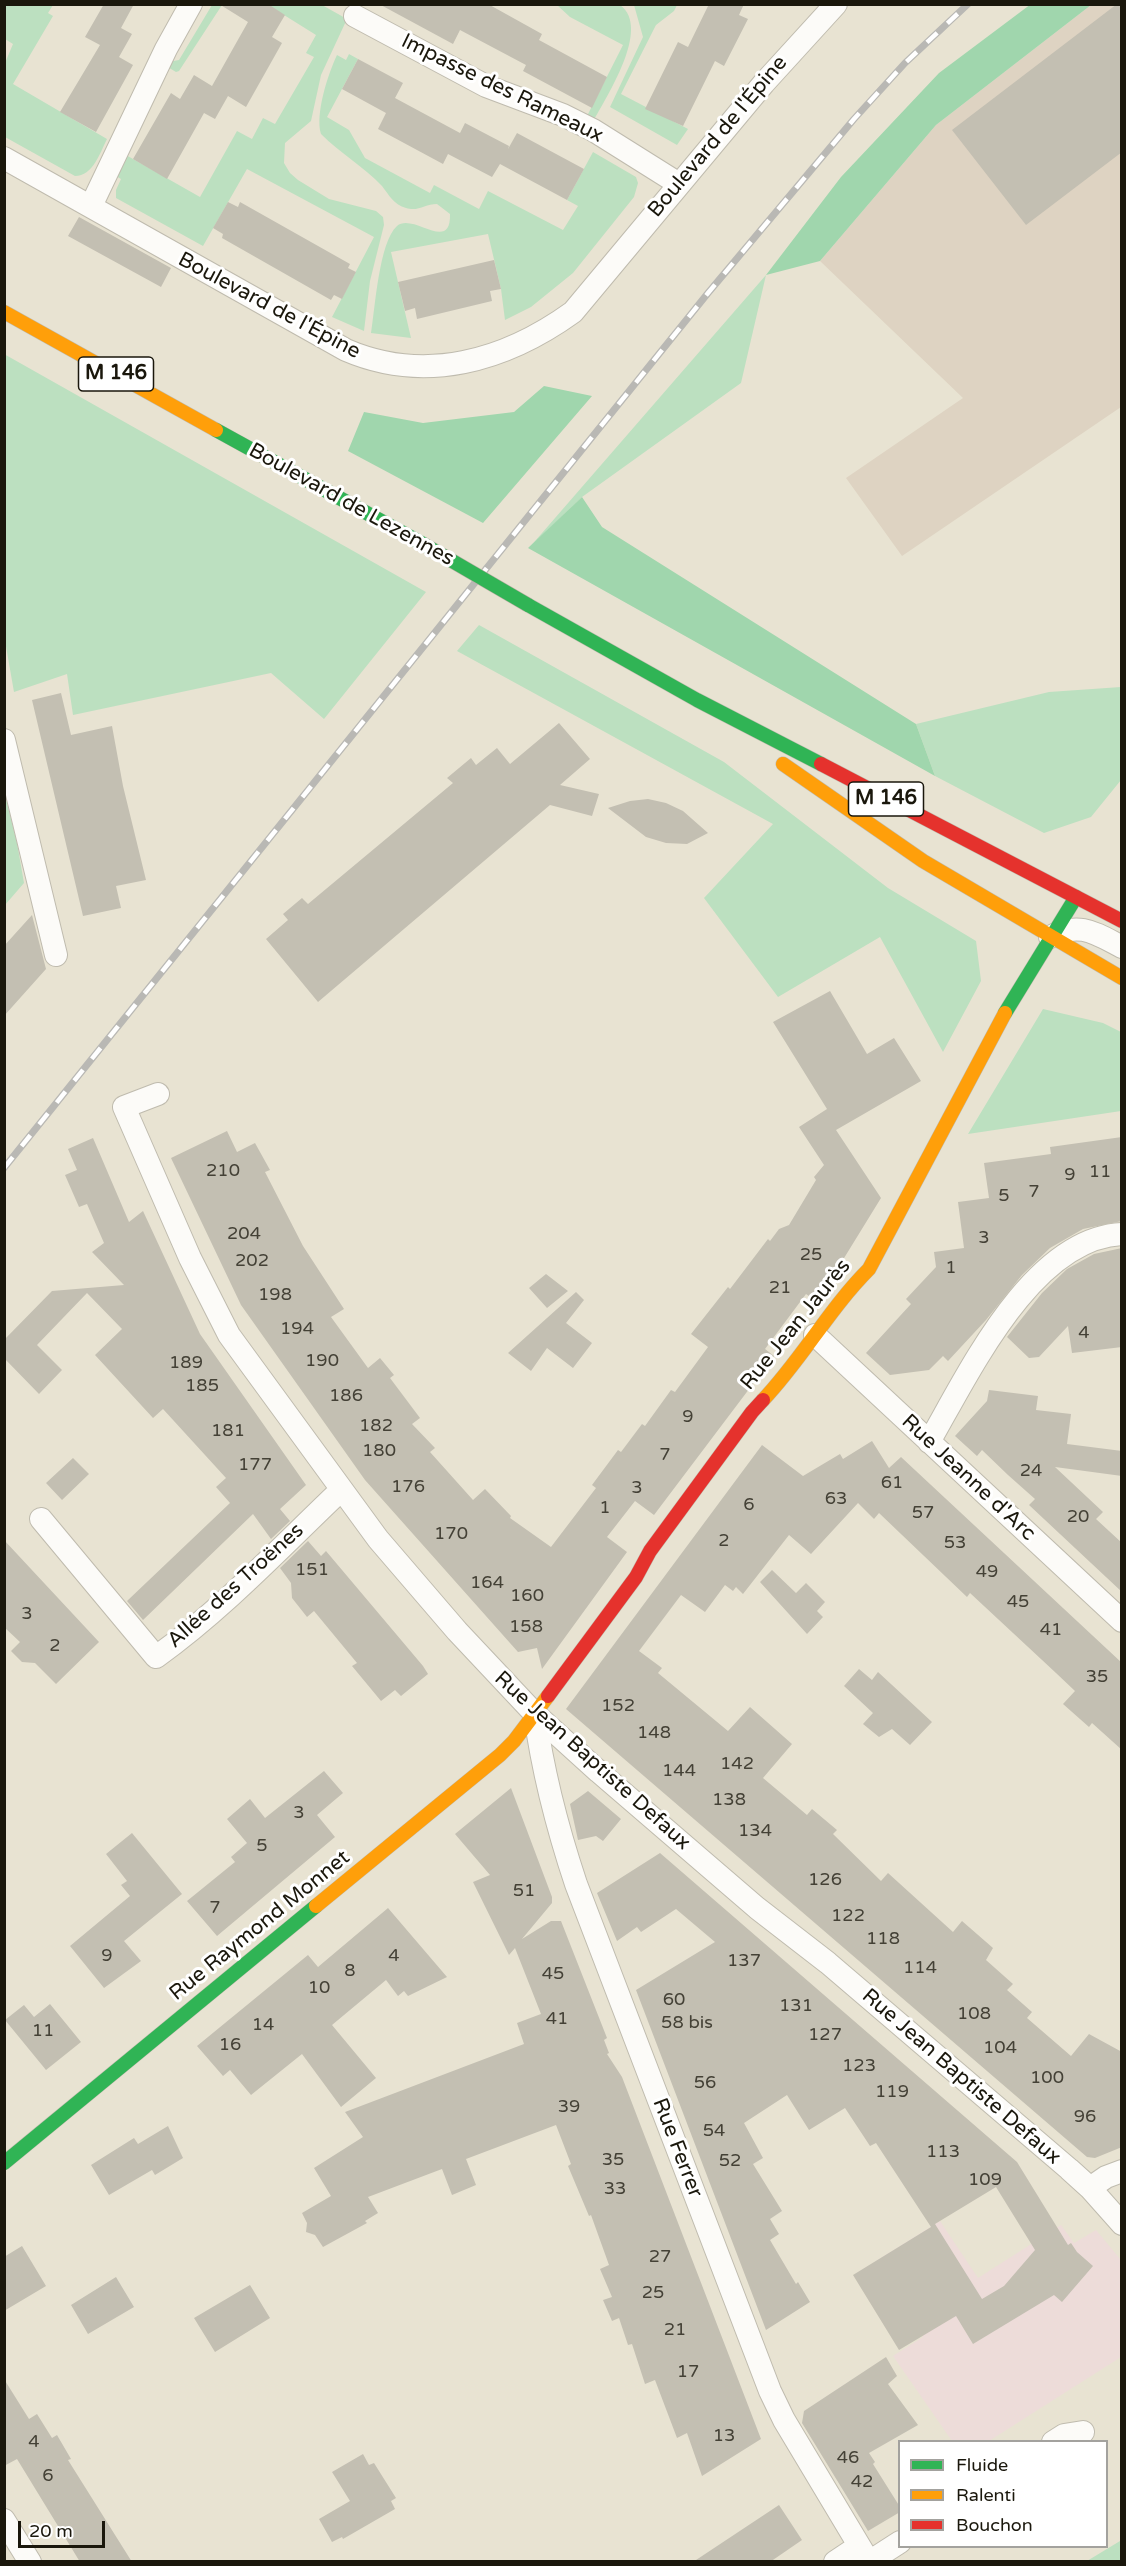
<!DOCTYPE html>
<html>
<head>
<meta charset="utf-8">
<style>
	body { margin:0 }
	#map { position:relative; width:1126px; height:2566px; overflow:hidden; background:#e8e3d2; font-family:"Varela Round",sans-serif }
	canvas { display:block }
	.frame { position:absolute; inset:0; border:6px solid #1a170c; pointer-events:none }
	.legend { position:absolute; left:898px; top:2440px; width:210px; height:108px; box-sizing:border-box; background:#fff; border:2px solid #a3a29e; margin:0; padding:8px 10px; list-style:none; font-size:18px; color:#1a170c }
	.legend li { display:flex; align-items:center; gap:12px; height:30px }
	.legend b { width:30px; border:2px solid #a3a29e }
	.scale { position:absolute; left:18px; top:2521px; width:87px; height:27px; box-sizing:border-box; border:3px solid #1a170c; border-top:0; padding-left:8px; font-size:18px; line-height:21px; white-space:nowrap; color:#1a170c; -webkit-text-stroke:4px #fff; paint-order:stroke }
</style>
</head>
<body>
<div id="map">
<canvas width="1126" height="2566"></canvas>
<div class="frame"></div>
<ul class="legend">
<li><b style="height:8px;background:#30b455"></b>Fluide</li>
<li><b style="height:8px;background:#ff9f0a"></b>Ralenti</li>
<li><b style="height:8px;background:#e5322d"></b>Bouchon</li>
</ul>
<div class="scale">20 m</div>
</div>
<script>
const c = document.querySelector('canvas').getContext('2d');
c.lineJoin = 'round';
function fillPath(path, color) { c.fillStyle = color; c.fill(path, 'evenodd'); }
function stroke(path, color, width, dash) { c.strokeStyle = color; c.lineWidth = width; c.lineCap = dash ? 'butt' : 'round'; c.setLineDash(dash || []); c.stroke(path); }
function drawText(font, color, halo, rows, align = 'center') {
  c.font = font + ' "Varela Round",sans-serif'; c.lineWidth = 6; c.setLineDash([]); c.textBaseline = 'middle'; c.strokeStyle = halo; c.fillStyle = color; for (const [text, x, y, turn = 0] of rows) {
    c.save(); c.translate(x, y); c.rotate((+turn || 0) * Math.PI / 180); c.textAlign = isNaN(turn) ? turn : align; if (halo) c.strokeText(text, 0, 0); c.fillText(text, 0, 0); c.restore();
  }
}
fillPath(new Path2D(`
	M1091 5H1121V407L902 556 846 478 963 398 820 261 936 125Z`), '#ded3c2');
fillPath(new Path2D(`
	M940 2221 978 2278 1061 2225 1074 2243 1096 2230 1121 2260V2357L989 2441H952L893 2356 923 2337 876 2261Z`), '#eddcd9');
fillPath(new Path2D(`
	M5 5H53L48 13 53 16 13 84 107 139C100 153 93 176 75 176L5 137V63L13 44 5 39Z
	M212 5H222L179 71 176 72 166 66 168 62 179 60Z
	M268 5H322L347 19 321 75 311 121 285 143 284 163 290 173 298 180 329 199 376 211 383 217 384 225 370 281 364 331 332 317 374 237 247 169 203 246 116 198V190L121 179 116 176 126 155 200 197 237 131 252 139 263 118 275 124 314 57 306 53 316 35Z
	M557 5H620C652 28 606 97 593 122L586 118 623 45 570 17Z
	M634 5H677L674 11 656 25 621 94 688 129 677 145 610 107 643 37Z
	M349 54 358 59 327 117 349 130 365 158 430 193 434 185 479 209 488 191 563 230 578 206 567 200 593 152 636 177 638 183 634 197 573 273 531 307 505 320 501 289 488 234 391 252 411 338 371 333C375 309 379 242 397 226 413 212 451 254 450 214L437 204C425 204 418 212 406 208 394 205 389 195 382 186 364 167 340 153 321 134 315 114 328 74 337 55L346 60Z
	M766 275 741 383 582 497 529 548Z
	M4 354 426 592 324 719 271 673 73 715 67 674 14 692 4 635Z
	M479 625 724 762 888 888 976 941 981 981 943 1052 880 937 778 997 704 898 773 824 457 651Z
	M1121 687V780L1091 817 1044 833 935 776 916 724 1049 692Z
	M4 791 17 843 24 883 5 905Z
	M1043 1009 1103 1023 1121 1032V1111L968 1134Z
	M1120 2541 1121 2561H1087Z`), '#bce0c0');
fillPath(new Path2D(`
	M1031 4 1091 5 936 125 820 261 766 275 841 177 939 73Z
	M544 386 592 396 483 523 348 451 364 412 423 423 514 412Z
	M582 497 602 527 916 724 935 776 528 548Z`), '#a0d6ad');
fillPath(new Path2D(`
	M104 4H134L121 28 132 34 119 57 133 65 96 132 60 112 100 45 85 37Z
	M219 4H268L285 15 272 37 282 43 246 107 228 96 215 119 204 113 167 179 133 159 171 93 180 99 194 75 212 86 235 45 248 22Z
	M379 4H488L542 34 539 40 607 77 592 108 523 71 526 65 460 30 453 44Z
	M709 4H744L739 15 748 19 724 66 715 61 683 126 645 109 678 42 688 47Z
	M1117 4H1122V152L1026 225 952 130Z
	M358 59 403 83 395 98 460 133 465 123 509 146 508 149 517 133 584 169 567 200 500 164 492 177 448 154 443 164 378 129 386 113 342 89Z
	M228 202 238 207 240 202 350 264 348 268 356 272 342 299 334 295 331 300 222 238 223 234 213 228Z
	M79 217 171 268 161 287 68 236Z
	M494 260 501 289 490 291 492 301 417 319 415 308 405 311 398 282Z
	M61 693 71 735 112 726 123 786 146 880 116 886 121 908 83 916 32 700Z
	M559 723 590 759 560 785 599 794 592 816 550 805 318 1002 266 939 288 920 283 914 302 898 308 904 453 783 447 778 471 758 476 765 497 748 510 764Z
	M648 799 666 803 683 811 708 833 687 844 666 843 646 837 608 808 630 801Z
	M32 915 46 969 4 1016V946Z
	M830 991 867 1054 894 1038 921 1081 836 1130 881 1198 841 1263 815 1300 806 1294 765 1349 774 1356 654 1515 635 1501 607 1537 627 1552 542 1669 537 1648 518 1652 365 1480 241 1305 171 1158 227 1131 237 1152 255 1143 270 1170 265 1172 303 1246 344 1309 331 1317 368 1368 380 1358 394 1375 390 1378 420 1418 412 1424 435 1448 430 1452 473 1500 485 1489 511 1516 510 1518 551 1547 596 1488 592 1485 618 1450 621 1452 642 1424 645 1426 671 1390 675 1392 708 1347 691 1334 728 1287 730 1289 768 1239 770 1241 779 1229 789 1225 816 1180 814 1177 824 1165 799 1127 827 1109 773 1022Z
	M1122 1137V1221L1083 1229 1050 1248 1022 1275 986 1320 948 1361 943 1356 929 1370 890 1375 866 1353 911 1304 906 1299 936 1267 934 1252 964 1248 958 1202 989 1198 984 1163 1051 1154 1050 1147Z
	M93 1138 129 1222 143 1211 200 1334 306 1485 280 1509 290 1521 271 1539 253 1514 143 1620 127 1601 230 1503 216 1487 226 1478 163 1409 153 1418 95 1355 122 1329 87 1293 37 1345 62 1370 39 1394 4 1358V1340L52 1291 124 1285 92 1252 104 1243 87 1204 79 1207 65 1175 77 1170 68 1149Z
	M1122 1248V1347L1072 1353 1068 1326 1039 1357 1029 1358 1007 1337 1042 1293 1067 1269 1094 1254Z
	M546 1274 568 1291 547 1308 529 1288Z
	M576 1292 584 1300 566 1323 592 1343 573 1368 547 1348 531 1371 508 1353Z
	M989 1390 1038 1396 1036 1410 1071 1414 1067 1444 1122 1451V1476L1055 1467 1103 1512 1096 1519 1122 1543V1592L1029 1505 1035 1499 1008 1475 982 1450 977 1456 955 1436 987 1401Z
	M872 1441 889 1468 901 1457 1122 1663V1750L1092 1723 1089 1727 1063 1704 1075 1691 1056 1673 970 1593 967 1597 879 1513 874 1519 858 1503 811 1554 789 1535 743 1594 736 1587 733 1591 725 1585 705 1612 681 1595 639 1651 662 1668 658 1673 728 1731 750 1707 792 1744 763 1778 807 1815 812 1809 837 1830 833 1834 881 1881 888 1873 953 1932 962 1921 993 1948 986 1960 1013 1984 1007 1990 1032 2012 1027 2018 1071 2056 1089 2034 1122 2052V2147L1095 2158 1087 2157 566 1709 762 1445 803 1476 840 1454 843 1459Z
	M73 1458 89 1474 62 1500 46 1483Z
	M4 1540 99 1642 56 1684 35 1663 22 1662 11 1651 20 1642 4 1627Z
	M308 1541 321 1556 326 1551 423 1666 428 1674 401 1696 395 1690 381 1701 352 1666 357 1663 314 1611 307 1617 292 1598 291 1583 280 1568Z
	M772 1570 796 1593 806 1583 825 1602 817 1611 823 1617 807 1634 760 1582Z
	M859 1669 872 1680 878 1672 932 1722 910 1745 892 1729 879 1737 863 1724 873 1713 844 1686Z
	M324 1771 343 1793 317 1815 335 1837 217 1936 187 1901 235 1862 231 1857 247 1843 227 1819 250 1799 265 1818Z
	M511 1788 552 1897V1903L522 1939 551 1921H561L607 2038 604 2040 609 2053 607 2054 622 2077 761 2439 702 2476 687 2433 677 2438 655 2380 645 2384 632 2344 628 2345 619 2318 612 2321 603 2300 612 2297 600 2269 609 2265 591 2215 589 2216 568 2166 571 2164 556 2125 466 2159 476 2185 452 2195 442 2169 368 2197 378 2213 365 2221 367 2223 323 2247 315 2235 306 2232 307 2223 302 2213 331 2196 314 2168 363 2137 345 2112 524 2044 517 2023 541 2014 515 1948 509 1955 473 1882 490 1875 455 1834Z
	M588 1791 621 1819 603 1841 596 1836 578 1840 570 1804Z
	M132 1833 182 1894 124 1941 141 1961 104 1988 70 1946 130 1896 121 1885 127 1881 106 1854Z
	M660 1853 1017 2162 1068 2245 1071 2243 1077 2252 1093 2266 1062 2302 1054 2295 973 2344 956 2316 899 2350 853 2275 931 2227 876 2143 870 2146 845 2108 809 2130 787 2095 744 2123 763 2158 753 2164 782 2211 770 2219 779 2234 770 2240 796 2284 798 2282 810 2302 766 2330 636 1990 715 1942 676 1909 641 1932 637 1927 617 1941 597 1893ZM996 2187 1035 2250 1004 2286 982 2299 935 2224Z
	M388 1908 447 1977 408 1996 404 1991 398 1996 386 1980 332 2025 376 2078 341 2107 302 2054 251 2095 230 2070 223 2076 197 2046 308 1955 318 1967Z
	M50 2004 81 2042 46 2070 5 2020 24 2005 34 2017Z
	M168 2126 183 2158 155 2175 152 2170 109 2195 91 2165 134 2138 138 2144Z
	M22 2246 46 2286 4 2311V2257Z
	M116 2277 134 2307 88 2334 71 2305Z
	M250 2285 270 2318 215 2352 194 2318Z
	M886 2357 897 2376 888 2384 918 2425 869 2453 875 2462 873 2464 900 2507V2512L868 2531 802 2423 804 2411Z
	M4 2379 29 2419 37 2414 52 2438 57 2435 71 2459 68 2460 132 2562H80L17 2459 4 2466Z
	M363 2454 369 2465 374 2463 396 2498 391 2501 395 2509 343 2539 342 2537 332 2542 319 2519 350 2501 332 2472Z
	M779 2505 802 2540 770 2562H693Z`), '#c3bfb2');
const street = new Path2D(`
	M355 16 486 86 563 115 593 130 679 184
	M4 158 346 350C425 384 505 361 573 312L764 83 836 4
	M91 206 166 49 191 4
	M4 740 56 955
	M1050 937C1079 921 1095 933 1122 947
	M158 1094 124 1107 190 1258 229 1335 378 1539 457 1631 535 1714 599 1772 757 1908 828 1963 1069 2169 1090 2188 1122 2224
	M815 1335 1122 1621
	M929 1442C969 1373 1032 1238 1122 1234
	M41 1519 156 1657C224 1608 281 1547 341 1490
	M535 1714C543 1774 557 1827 576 1884L770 2391 784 2420 869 2562
	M1090 2188 1106 2177 1122 2171
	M1053 2442 1064 2435 1083 2432
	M4 2520 30 2562
	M835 2562 859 2546
	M869 2562 900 2542`);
const fast = new Path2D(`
	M216 430 423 544
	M528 605 697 700 821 764
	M1005 1013 1076 897
	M4 2163 316 1906`);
const slow = new Path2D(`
	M4 312 216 430
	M783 764 923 861 1122 978
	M763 1400C802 1359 829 1309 869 1269L1005 1013
	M316 1906 500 1755 514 1741 548 1696`);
const jam = new Path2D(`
	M821 764 1122 921
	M548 1696 636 1577 650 1551 752 1412 763 1400`);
stroke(street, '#bfbbae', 24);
stroke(fast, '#bfbbae', 15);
stroke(slow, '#bfbbae', 15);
stroke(jam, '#bfbbae', 15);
stroke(street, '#fcfbf8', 22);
stroke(fast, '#30b455', 14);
stroke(slow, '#ff9f0a', 14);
stroke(jam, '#e5322d', 14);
const rail = new Path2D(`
	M4 1168 708 293 854 119 905 63 968 4`);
stroke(rail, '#b9b8b4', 7);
stroke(rail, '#fff', 4.5, [14]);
const fastBridge = new Path2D(`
	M423 544 528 605`);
stroke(fastBridge, '#b9ada3', 15, []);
stroke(fastBridge, '#30b455', 14);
drawText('18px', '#444136', null, [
	["210",223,1171],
	["11",1100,1172],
	["9",1070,1175],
	["7",1034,1192],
	["5",1004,1196],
	["204",244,1234],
	["3",984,1238],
	["25",811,1255],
	["202",252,1261],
	["1",951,1268],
	["21",780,1288],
	["198",275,1295],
	["194",297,1329],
	["4",1084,1333],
	["190",322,1361],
	["189",186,1363],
	["185",202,1386],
	["186",346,1396],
	["9",688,1417],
	["182",376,1426],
	["181",228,1431],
	["180",379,1451],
	["7",665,1455],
	["177",255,1465],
	["24",1031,1471],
	["61",892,1483],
	["176",408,1487],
	["3",637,1488],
	["63",836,1499],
	["6",749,1505],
	["1",605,1508],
	["57",923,1513],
	["20",1078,1517],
	["170",451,1534],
	["2",724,1541],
	["53",955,1543],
	["151",312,1570],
	["49",987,1572],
	["164",487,1583],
	["160",527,1596],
	["45",1018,1602],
	["3",27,1614],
	["158",526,1627],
	["41",1051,1630],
	["2",55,1646],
	["35",1097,1677],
	["152",618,1706],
	["148",654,1733],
	["142",737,1764],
	["144",679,1771],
	["138",729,1800],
	["3",299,1813],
	["134",755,1831],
	["5",262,1846],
	["126",825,1880],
	["51",524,1891],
	["7",215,1908],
	["122",848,1916],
	["118",883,1939],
	["9",107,1956],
	["4",394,1956],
	["137",744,1961],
	["114",920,1968],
	["8",350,1971],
	["45",553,1974],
	["10",319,1988],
	["60",674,2000],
	["131",796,2006],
	["108",974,2014],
	["41",557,2019],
	["58 bis",687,2023],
	["14",263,2025],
	["11",43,2031],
	["127",825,2035],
	["16",230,2045],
	["104",1000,2048],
	["123",859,2066],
	["100",1047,2078],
	["56",705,2083],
	["119",892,2092],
	["39",569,2107],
	["96",1085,2117],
	["54",714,2131],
	["113",943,2152],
	["35",613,2160],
	["52",730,2161],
	["109",985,2180],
	["33",615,2189],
	["27",660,2257],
	["25",653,2293],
	["21",675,2330],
	["17",688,2372],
	["13",724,2436],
	["4",34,2442],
	["46",848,2458],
	["6",48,2476],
	["42",862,2482]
]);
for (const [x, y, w] of [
	[116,374,75],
	[886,799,75]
]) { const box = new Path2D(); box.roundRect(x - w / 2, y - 17, w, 34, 4.5); c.fillStyle = '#fff'; c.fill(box); stroke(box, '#1a170c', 1.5); }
drawText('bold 20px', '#1a170c', null, [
	["M 146",116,374],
	["M 146",886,799]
]);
drawText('21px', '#1a170c', '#fff', [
	["Impasse des Rameaux",502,89,26],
	["Boulevard de l'Épine",718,137,-50],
	["Boulevard de l'Épine",269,306,28],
	["Boulevard de Lezennes",351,505,29],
	["Rue Jean Jaurès",796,1325,-51],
	["Rue Jeanne d'Arc",968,1478,43],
	["Allée des Troënes",236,1586,-42],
	["Rue Jean Baptiste Defaux",592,1761,42],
	["Rue Raymond Monnet",260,1926,-39],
	["Rue Jean Baptiste Defaux",961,2077,41],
	["Rue Ferrer",677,2148,69]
]);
</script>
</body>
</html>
